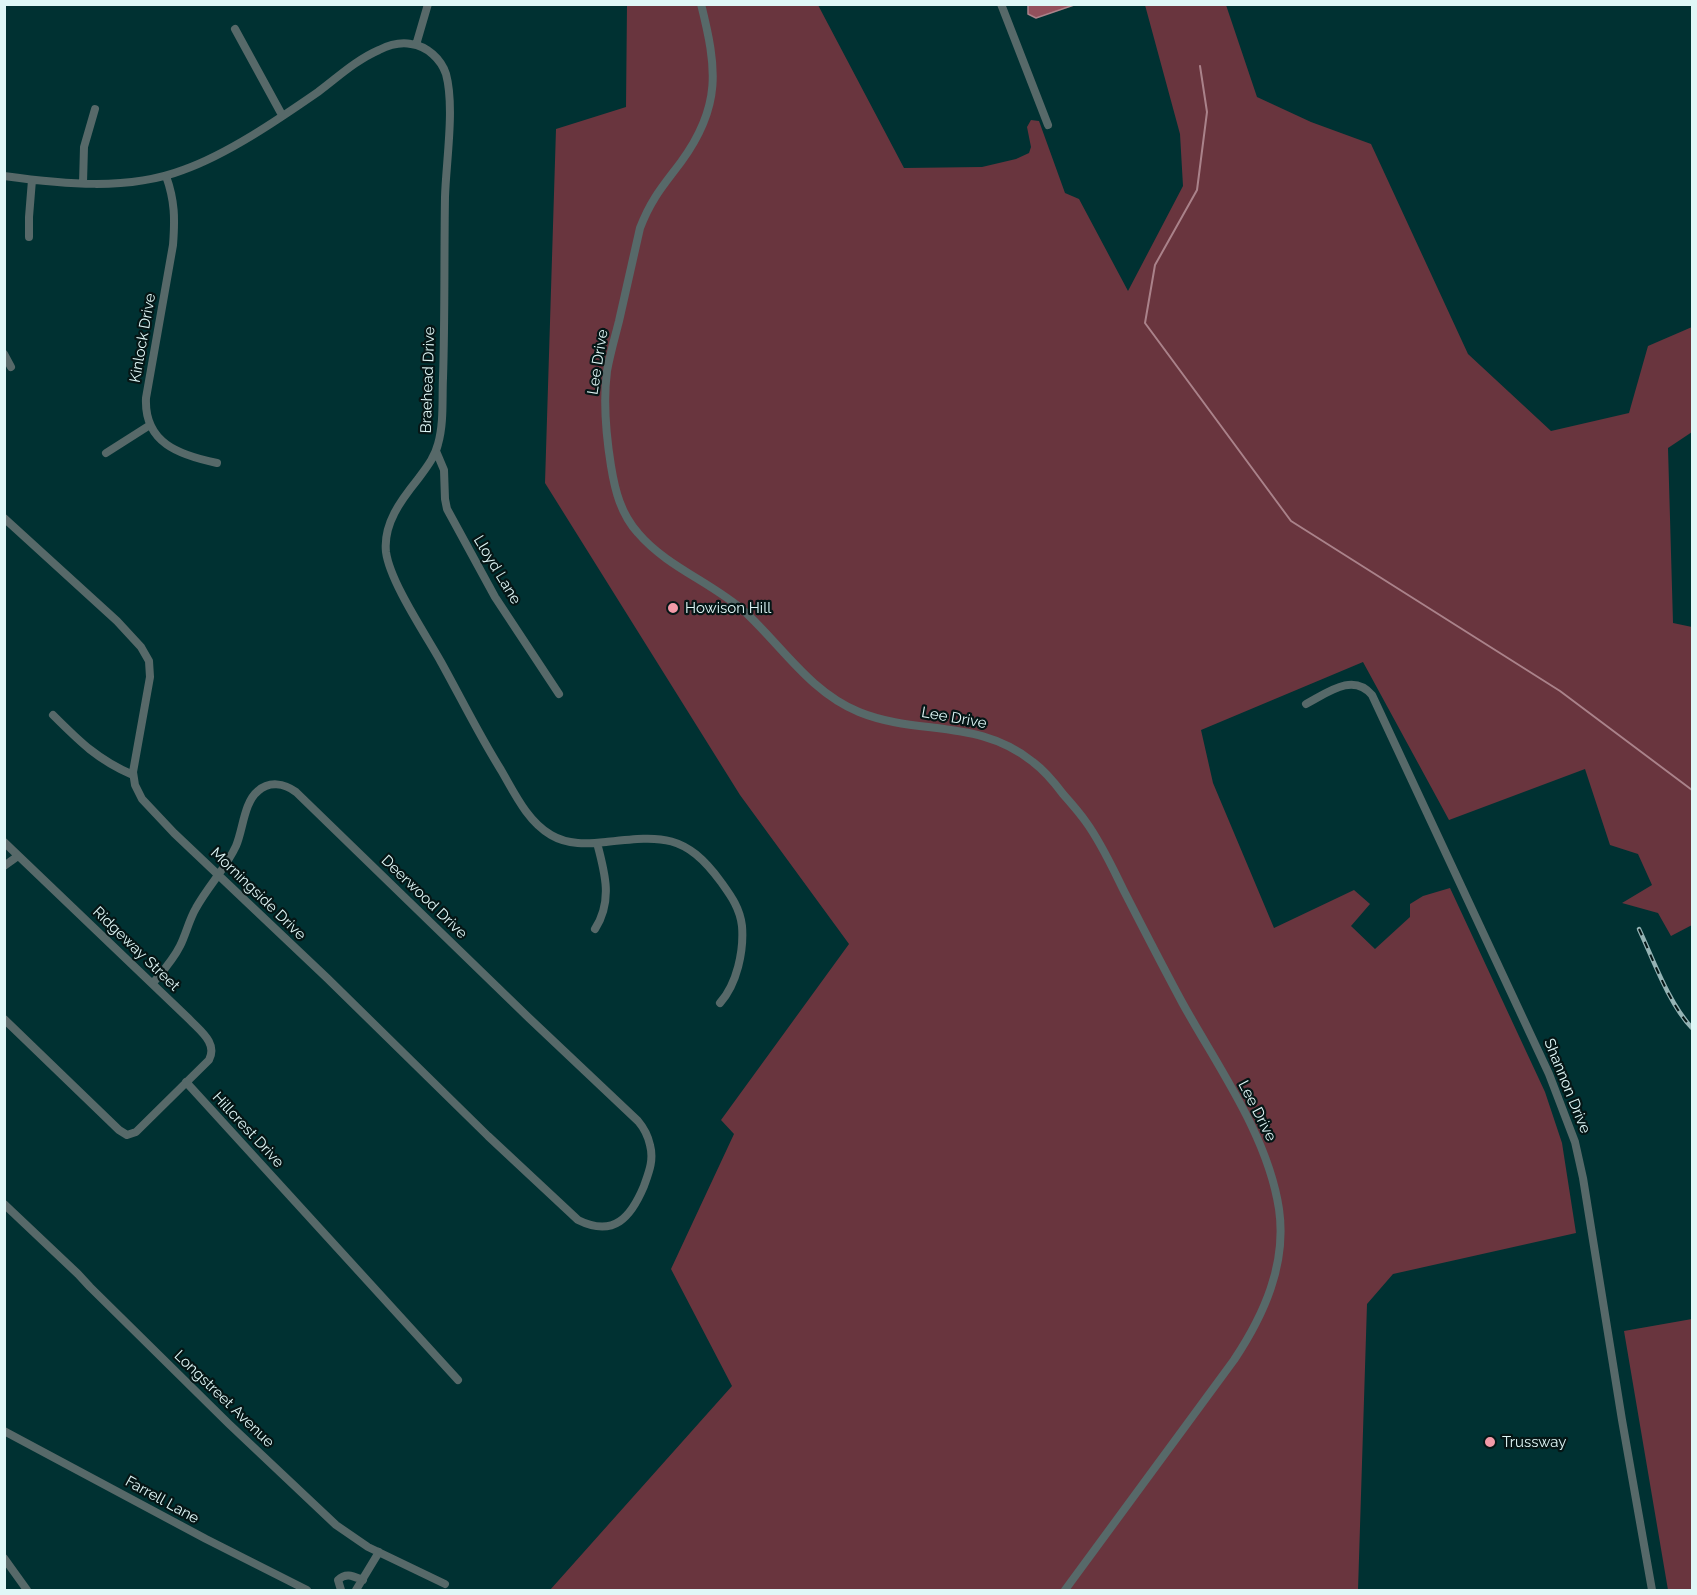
<!DOCTYPE html>
<html>
<head>
<meta charset="utf-8">
<style>
	body { margin:0 }
	#map { position:relative; width:1697px; height:1595px; overflow:hidden; background:#003132; font-family:Raleway,sans-serif }
	canvas { display:block }
	.frame { position:absolute; inset:0; border:6px solid #e0f7f7; pointer-events:none }
</style>
</head>
<body>
<div id="map">
<canvas width="1697" height="1595"></canvas>
<div class="frame"></div>
</div>
<script>
const c = document.querySelector('canvas').getContext('2d');
c.lineJoin = 'round';
function fillPath(path, color) { c.fillStyle = color; c.fill(path, 'evenodd'); }
function stroke(path, color, width, dash) { c.strokeStyle = color; c.lineWidth = width; c.lineCap = dash ? 'butt' : 'round'; c.setLineDash(dash || []); c.stroke(path); }
function drawText(font, color, halo, rows, align = 'center') {
  c.font = font + ' Raleway,sans-serif'; c.lineWidth = 4.5; c.setLineDash([]); c.textBaseline = 'middle'; c.strokeStyle = halo; c.fillStyle = color; for (const [text, x, y, turn = 0] of rows) {
    c.save(); c.translate(x, y); c.rotate((+turn || 0) * Math.PI / 180); c.textAlign = isNaN(turn) ? turn : align; if (halo) c.strokeText(text, 0, 0); c.fillText(text, 0, 0); c.restore();
  }
}
fillPath(new Path2D(`
	M627 5H818L904 168 982 167 1016 159 1029 153 1031 147 1027 127 1031 120 1039 121 1065 193 1079 199 1128 291 1183 186 1180 134 1145 5H1226L1257 97 1311 122 1371 144 1468 354 1551 431 1629 413 1648 346 1692 327V432L1668 448 1673 623 1692 627V925L1671 936 1658 913 1622 903 1652 885 1638 854 1610 845 1585 769 1449 820 1363 662 1201 730 1213 783 1274 928 1354 890 1370 904 1351 926 1375 949 1410 917V904L1423 896 1450 888 1545 1092 1562 1143 1576 1233 1393 1274 1367 1304 1358 1590H550L732 1386 671 1269 734 1134 721 1120 849 944 740 795 545 483 556 129 626 107Z
	M1692 1319V1590H1668L1624 1331Z`), '#69353e');
const water = new Path2D(`
	M1028 4H1074V5L1036 18 1028 14Z`);
fillPath(water, '#93505c');
stroke(water, '#aa828a', 1.5);
stroke(new Path2D(`
	M1200 66 1207 112 1197 190 1155 265 1145 323 1291 521 1560 691 1692 790`), '#aa828a', 2);
stroke(new Path2D(`
	M701 4C717 68 722 106 681 162 663 186 651 199 640 228 633 259 626 290 619 321 615 337 610 354 607 371 603 402 606 435 611 466 615 491 621 514 638 533 667 567 711 582 744 611 782 646 810 692 859 712 918 736 979 718 1033 762 1045 771 1054 782 1063 794 1071 803 1079 812 1086 822 1102 844 1113 869 1125 893 1144 930 1163 967 1183 1004 1218 1067 1268 1136 1279 1209 1287 1264 1264 1315 1234 1360L1065 1590
	M1001 4 1048 125
	M235 29 282 115
	M416 45 428 4
	M4 176C62 184 128 191 183 170 228 154 279 119 318 92 338 77 356 60 379 50 389 45 400 42 411 44 427 46 441 59 446 74 455 107 446 162 445 197 444 258 445 318 443 378 442 400 444 423 438 444 435 457 426 468 418 479 401 500 383 524 386 552 390 582 426 635 441 662 461 698 479 735 501 770 514 792 527 821 551 835 568 845 587 844 606 842 662 836 685 833 721 882 731 896 740 908 742 926 744 951 737 984 720 1003
	M166 176C175 201 175 219 173 245L146 398C144 443 179 455 217 463
	M83 183 84 147 95 109
	M29 237V217L32 180
	M4 354 11 367
	M436 451 444 470 445 499 447 509 495 597 559 694
	M106 453 150 425
	M4 518 117 621 141 647 149 661 150 677 133 772 135 785 142 799 174 833 327 978 488 1136 578 1220C614 1238 631 1217 644 1186 649 1172 654 1160 650 1145 648 1136 644 1128 638 1121L529 1018 296 792C284 783 269 781 258 791 244 802 243 830 236 846 226 868 208 886 196 908 189 920 186 934 180 946 173 960 163 971 153 983
	M1306 704C1327 693 1353 672 1372 695L1549 1074 1575 1142 1583 1178 1622 1420 1652 1590
	M53 715C80 742 98 760 133 775
	M4 842 189 1019C200 1031 218 1043 209 1060L136 1132 127 1135 119 1130 4 1019
	M4 866 18 856
	M595 929C613 901 605 873 597 843
	M186 1082 458 1380
	M4 1204 78 1274 90 1287 229 1424 336 1525 368 1547 445 1584
	M4 1431 206 1539 307 1590
	M4 1558 27 1590
	M341 1590 338 1580C346 1572 353 1576 363 1580
	M356 1590 379 1552`), '#576969', 8);
const rail = new Path2D(`
	M1639 929C1653 959 1669 1004 1692 1028`);
stroke(rail, '#94b3b4', 4.5);
stroke(rail, '#051616', 2, [7]);
for (const [x, y, r, color] of [
	[673,608,6,"#f39aa8"],
	[1490,1442,6,"#f39aa8"]
]) { const dot = new Path2D(); dot.arc(x, y, r, 0, 2 * Math.PI); c.fillStyle = color; c.fill(dot); stroke(dot, '#051616', 2); }
drawText('15px', '#e0f7f7', '#051616', [
	["Kinlock Drive",143,338,-80],
	["Lee Drive",598,362,-81],
	["Braehead Drive",428,380,-88],
	["Lloyd Lane",497,570,59],
	["Lee Drive",954,718,10],
	["Morningside Drive",258,894,44],
	["Deerwood Drive",424,897,44],
	["Ridgeway Street",136,949,44],
	["Shannon Drive",1567,1086,68],
	["Lee Drive",1257,1111,63],
	["Hillcrest Drive",248,1130,47],
	["Longstreet Avenue",224,1399,44],
	["Farrell Lane",162,1500,29]
]);
drawText('15px', '#e0f7f7', '#051616', [
	["Howison Hill",685,608],
	["Trussway",1502,1442]
], 'left');
</script>
</body>
</html>
